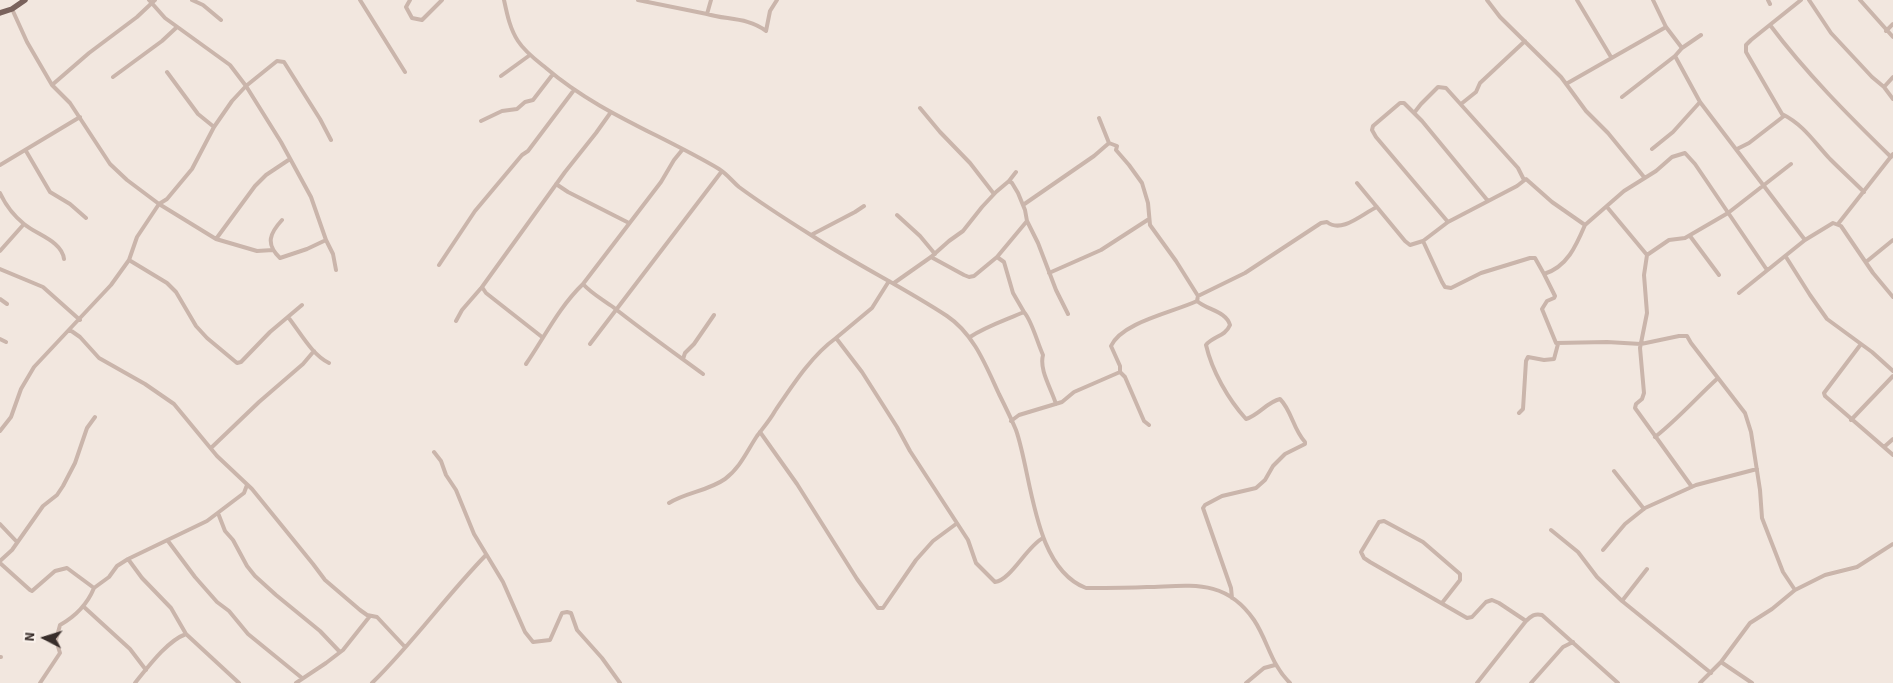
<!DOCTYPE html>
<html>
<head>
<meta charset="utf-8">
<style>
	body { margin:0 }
	#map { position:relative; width:1893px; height:683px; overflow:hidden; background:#f2e7df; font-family:"Source Sans 3",sans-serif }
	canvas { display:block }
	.north { position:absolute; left:20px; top:613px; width:50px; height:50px; -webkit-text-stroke:4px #faf2ec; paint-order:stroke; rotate:275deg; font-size:14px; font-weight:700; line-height:20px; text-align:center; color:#382d2a }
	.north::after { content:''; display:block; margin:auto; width:18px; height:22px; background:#382d2a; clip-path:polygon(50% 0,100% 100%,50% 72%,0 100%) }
</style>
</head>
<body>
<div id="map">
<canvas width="1893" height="683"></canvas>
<div class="north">N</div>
</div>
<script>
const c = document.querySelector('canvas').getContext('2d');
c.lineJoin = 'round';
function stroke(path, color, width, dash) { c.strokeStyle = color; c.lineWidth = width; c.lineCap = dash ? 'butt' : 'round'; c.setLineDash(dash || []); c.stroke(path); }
stroke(new Path2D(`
	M149 0 165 18 230 65 246 86 281 142 311 197 326 240 333 254 336 270
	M192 0 203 5 221 20
	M360 0 405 72
	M410 0 406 7 412 18 422 20 442 0
	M504 0C507 14 510 29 518 41 525 52 536 60 546 68 597 112 662 135 719 169 727 174 732 181 739 187 762 204 787 220 811 235 855 264 903 287 947 316 974 334 986 366 999 394 1005 406 1011 418 1016 430 1032 475 1033 568 1086 588 1106 588 1127 588 1147 587 1191 586 1225 578 1254 620 1268 641 1271 665 1290 683
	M638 0 707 14 711 0
	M1487 0 1500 17 1561 77 1586 111 1608 133 1644 177
	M1577 0 1611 57
	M1653 0 1666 27 1682 48
	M1768 0 1770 4
	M1801 0 1751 40 1746 45V52L1782 114C1804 125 1814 142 1830 159 1841 170 1853 181 1864 192
	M1809 0 1831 33 1872 77 1884 87 1893 99
	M1860 0 1893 37
	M12 9 27 42 52 85 70 103 110 164 127 180 159 204 216 239 257 251 273 250
	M707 14C726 20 748 17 766 31L770 11 777 0
	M1770 25C1806 73 1848 115 1891 157
	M1886 31 1893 24
	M1675 56 1700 102 1805 240
	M167 72 198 114 214 127
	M501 76 530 55
	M113 77 162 41 177 27
	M1566 84 1666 27
	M52 85 89 53 137 17 155 0
	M1884 87 1893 77
	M1622 97 1675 56 1682 48 1701 35
	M1461 104 1476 92 1480 83 1525 41
	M920 108 940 132 970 163 994 194
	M1414 113 1421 104 1438 87 1446 88 1518 168 1524 180
	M1099 118 1109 143 1117 146 1116 150 1129 165 1142 183 1148 203 1150 225 1176 261 1198 296 1197 301C1207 310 1226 311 1230 325 1225 337 1213 336 1206 345 1212 371 1228 399 1246 419 1259 415 1267 402 1280 399 1292 411 1293 429 1305 442V444L1285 454 1273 466 1265 480 1256 488 1222 496 1205 505 1203 508 1231 588 1232 598
	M481 121 502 111 517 109 525 102 533 100 553 74
	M1652 149 1673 132 1700 102
	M1737 149 1749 143 1784 116 1782 114
	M26 151 50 192 70 204 86 218
	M0 165 80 117
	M1009 181 1012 183 1018 193 1025 210 1027 221 1038 243 1056 290 1068 314
	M1357 183 1405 241 1410 245 1423 241 1448 222
	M556 184 568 192 629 223
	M0 193C6 206 13 215 24 224 37 235 62 241 64 259
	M1488 201 1422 121 1404 103H1400L1373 126 1372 130 1376 137 1448 222 1517 186 1526 179 1552 202 1585 225 1624 191 1656 171 1672 157 1685 153 1695 164 1767 270
	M1023 205 1094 156 1109 143
	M1607 207 1647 255
	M897 215 920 236 935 254
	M282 220C270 233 265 244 280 258L307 249 326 240
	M1838 224 1893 154
	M811 235 855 212 864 206
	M1690 236 1719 275
	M216 239 255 186 266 175 290 159
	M1423 241 1442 282 1445 287 1451 288 1481 273 1530 258H1535L1544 274C1567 267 1576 246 1585 225
	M0 251 24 224
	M931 257 964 275 969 277 974 276 997 257 1027 221
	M1786 257 1810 295 1827 319 1872 352 1893 371
	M129 260 167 283 176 292 196 326 207 338 237 363 241 362 270 332 302 305
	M1866 262 1893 240
	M439 265 475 211 522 155 528 151 574 90
	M0 269 43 287 80 320
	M1049 273 1101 250 1149 219
	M1544 274 1555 296 1554 298 1547 301 1542 309 1556 343 1607 342 1641 344 1679 336H1687L1691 343 1745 413 1751 432 1760 490 1762 518 1783 572 1795 590
	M889 281 872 308 836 338 862 372 897 427 910 451 968 540 976 563 995 582C1011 580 1027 546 1043 538
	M894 283 931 257 949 241 963 231 982 207 996 192 1009 181 1016 172
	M583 284C592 294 602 299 613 307 642 330 673 352 703 374
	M482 287 486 293 542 337
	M1739 293 1805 240 1833 223 1841 226 1873 273 1893 297
	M1198 296 1245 273 1321 223 1327 222C1342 234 1363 213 1377 207
	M0 299 7 304
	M1024 312C1032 321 1037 342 1043 355 1039 370 1051 388 1056 404
	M288 317C300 332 312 355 329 363
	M456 321 462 310 482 287 565 172 596 133 611 112
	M70 330 80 337 99 358 145 384 174 404 217 456 252 489 313 564 325 580 360 610 367 615 377 617 405 647
	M970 337C987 326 1006 320 1024 312L1013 293 1004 262 997 257
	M0 339 6 342
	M590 344 722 171
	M1861 344 1824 393 1825 396 1893 455
	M683 359 685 353 694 344 714 315
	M526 364C544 338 559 307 583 284L661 182 674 160 683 149
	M1120 372V366L1111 346C1122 322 1174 312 1197 301
	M1519 413 1523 409 1526 361 1528 357 1544 360 1554 359 1558 344
	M1851 420 1893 376
	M1011 421 1019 415 1062 402 1074 392 1120 372 1125 377 1144 421 1149 425
	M0 431 11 417 21 389 34 367 111 285 129 260 137 237 159 204 167 199 192 169 214 127 232 101 246 86 277 61 284 62 320 119 331 140
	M760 432 797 484 857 579 878 608H883L885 605 916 560 933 541 956 524
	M1655 437C1678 419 1697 397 1718 378
	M1884 447 1893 439
	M211 448 259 402 303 364 314 351
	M434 452 441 461 446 475 456 490 474 534 503 582 525 632 533 642 550 640 562 613 567 612 571 613 577 630 602 658 620 683
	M1614 471 1644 509
	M1692 487 1635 408 1636 404 1642 399 1644 393 1640 348 1647 313 1644 275 1647 255 1669 240 1685 238 1728 213 1791 164
	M669 503C687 492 708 491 725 479 740 468 747 451 757 436 763 428 770 420 775 411 792 386 811 356 836 338
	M218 513 225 531 233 540 247 566 255 576 276 595 320 631 339 651
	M0 524 17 542
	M1551 530 1578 552 1597 577 1622 601 1711 673
	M168 541 195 577 217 602 229 611 248 634 302 678
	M1603 550 1625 524 1645 508 1696 485 1757 469
	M128 559 142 578 171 608 186 634 239 683
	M0 561 12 550 43 506 57 495 63 486 75 463 87 428 95 417
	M0 563 30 590 32 591 55 571 67 568 94 588 109 577 117 566 128 559 207 521 244 493 247 485
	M1622 601 1647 569
	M1442 603 1460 580V574L1423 542 1384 521 1379 522 1361 552 1364 558 1370 562 1467 618 1472 617 1486 602 1492 600 1499 603 1526 621
	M84 607 130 649 146 670
	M0 657H1
	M1721 662 1752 683
	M40 683 60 653 56 640 60 625C76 616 87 605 94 588
	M135 683C148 667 167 641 186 634
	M296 683 326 663 343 650 370 616
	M372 683C413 643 446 596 486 555
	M1246 683 1264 668 1275 665
	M1477 683 1526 621C1531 616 1535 613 1542 615L1618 683
	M1531 683 1563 647 1573 642
	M1700 683 1721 662 1750 623 1772 609 1795 590 1825 575 1857 567 1893 544`), '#cab5ab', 4);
stroke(new Path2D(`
	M0 13 12 9 25 0`), '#79625c', 5.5);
</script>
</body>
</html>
